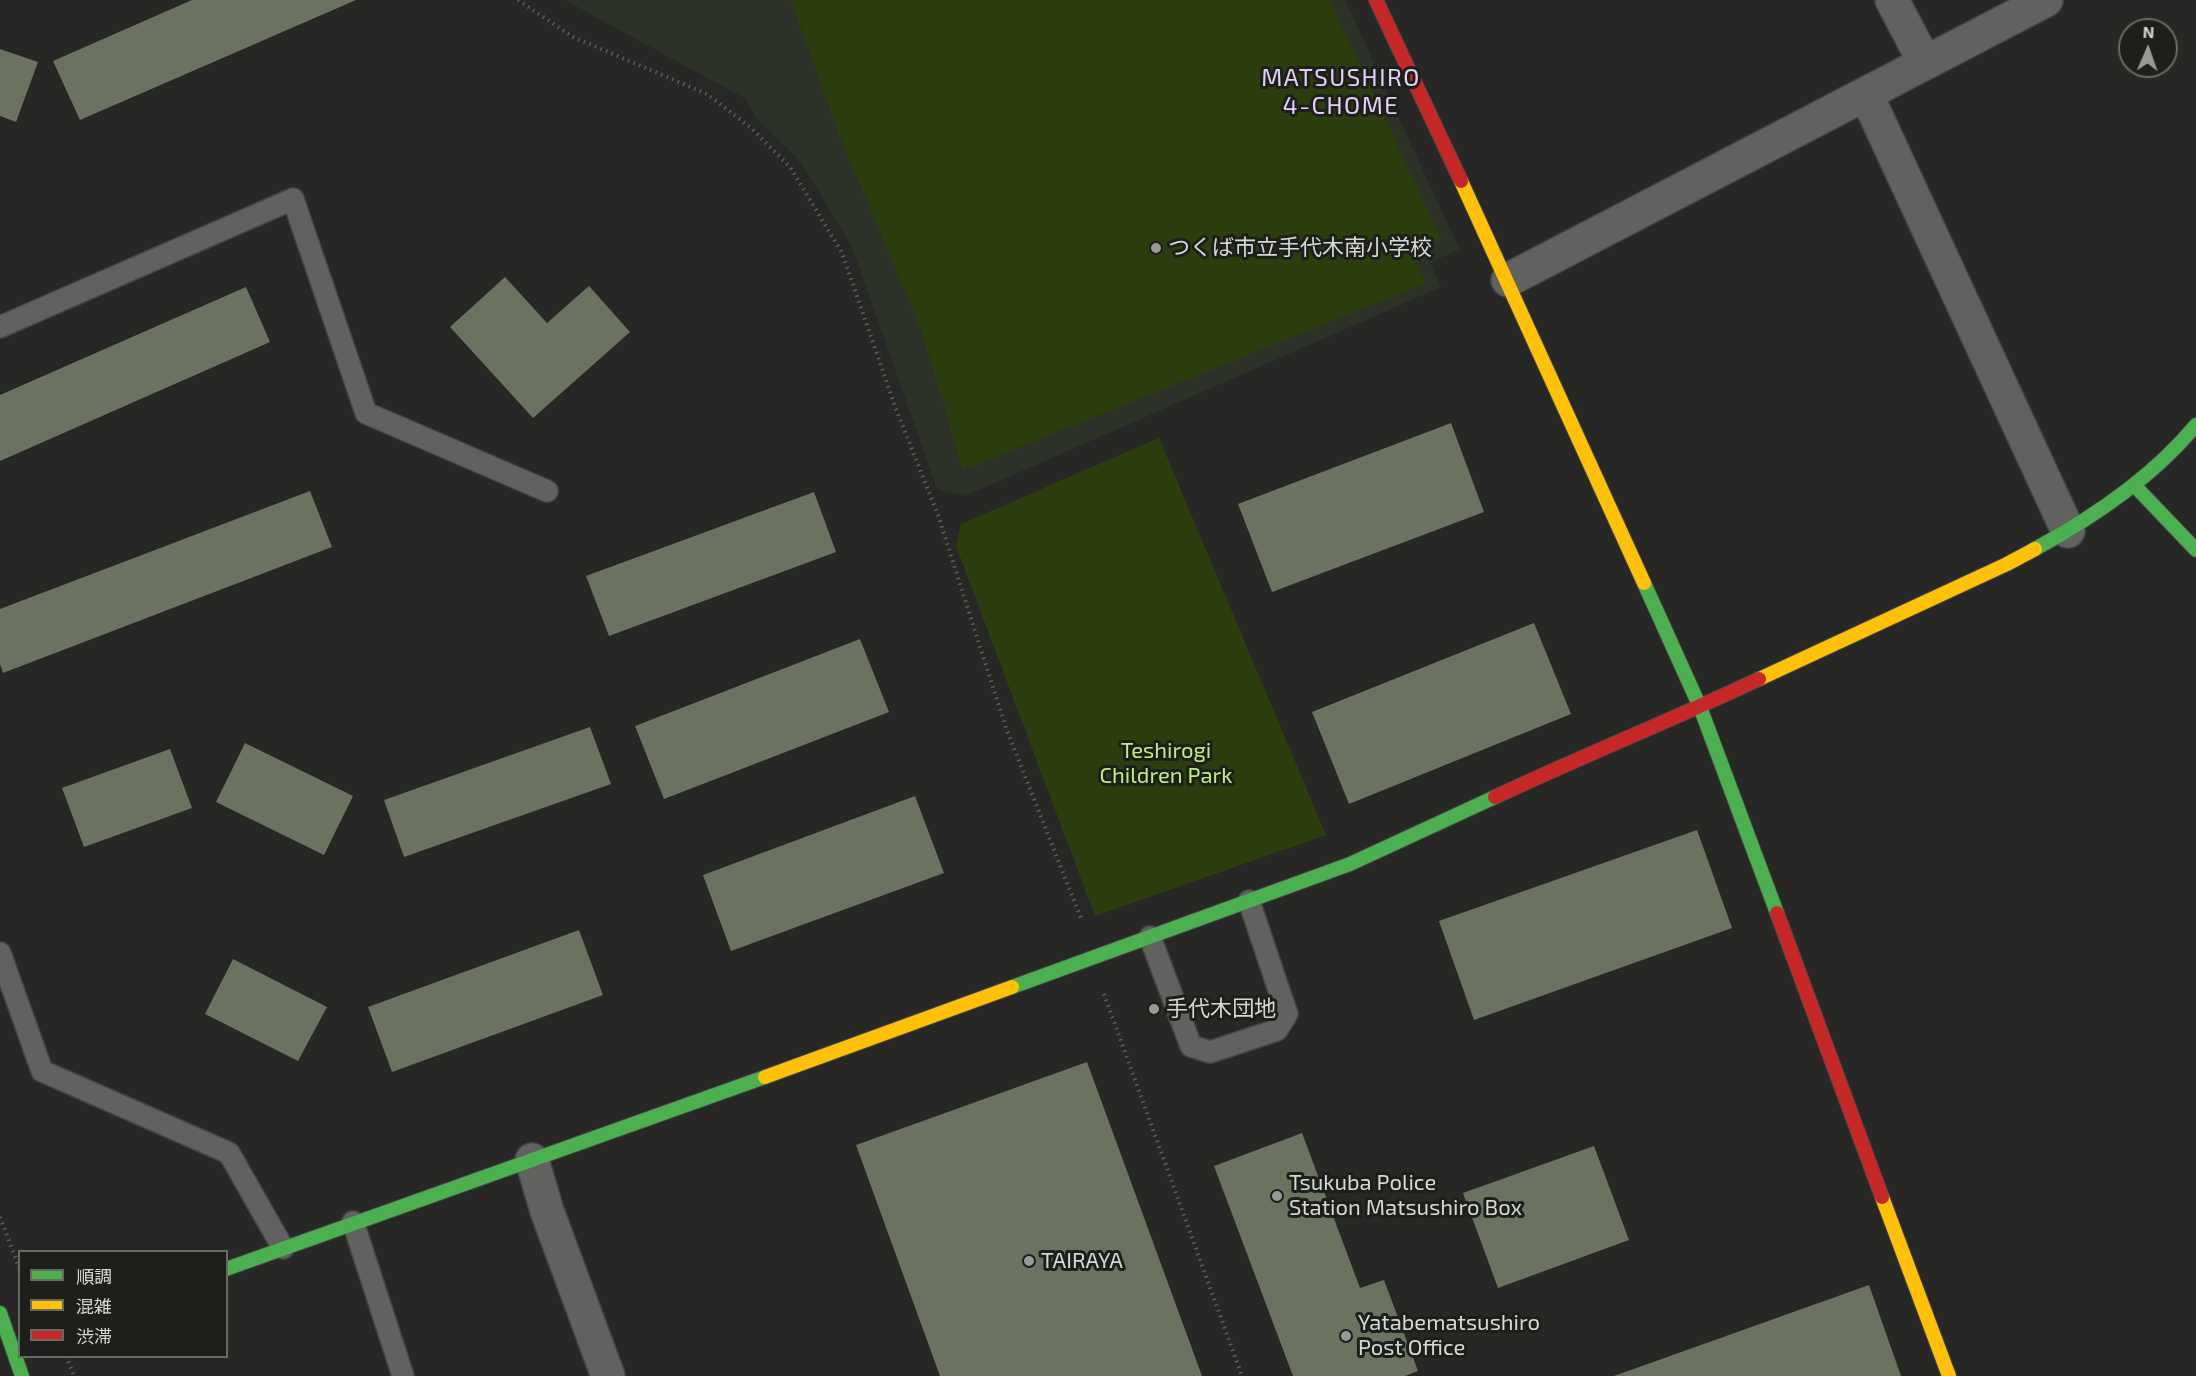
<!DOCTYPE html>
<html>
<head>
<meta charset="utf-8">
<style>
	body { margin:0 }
	#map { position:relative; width:2196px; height:1376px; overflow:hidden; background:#272825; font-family:"Exo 2","Noto Sans JP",sans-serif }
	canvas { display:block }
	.legend { position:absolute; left:18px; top:1250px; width:210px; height:108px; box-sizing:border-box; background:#1d1f1b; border:2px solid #676965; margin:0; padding:8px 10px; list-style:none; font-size:18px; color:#d6d8d5 }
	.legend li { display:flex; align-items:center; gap:12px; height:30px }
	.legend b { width:30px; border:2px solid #676965 }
	.north { position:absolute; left:2118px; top:18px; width:60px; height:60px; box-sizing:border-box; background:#1d1f1b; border:2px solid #676965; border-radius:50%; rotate:2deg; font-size:16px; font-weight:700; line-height:24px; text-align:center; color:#d6d8d5 }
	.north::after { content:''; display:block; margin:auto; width:21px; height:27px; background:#999a97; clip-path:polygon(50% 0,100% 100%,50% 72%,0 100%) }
</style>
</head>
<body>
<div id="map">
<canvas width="2196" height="1376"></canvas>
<ul class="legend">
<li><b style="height:8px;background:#4caf50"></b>順調</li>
<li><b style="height:8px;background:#ffc107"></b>混雑</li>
<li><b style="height:8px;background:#c62828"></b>渋滞</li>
</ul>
<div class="north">N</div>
</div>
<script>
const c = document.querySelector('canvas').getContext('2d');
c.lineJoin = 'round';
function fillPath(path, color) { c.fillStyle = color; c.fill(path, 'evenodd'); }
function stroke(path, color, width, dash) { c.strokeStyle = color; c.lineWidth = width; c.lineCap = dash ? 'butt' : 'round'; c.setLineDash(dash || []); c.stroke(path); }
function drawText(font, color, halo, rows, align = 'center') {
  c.font = font + ' "Exo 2","Noto Sans JP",sans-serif'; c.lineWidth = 6; c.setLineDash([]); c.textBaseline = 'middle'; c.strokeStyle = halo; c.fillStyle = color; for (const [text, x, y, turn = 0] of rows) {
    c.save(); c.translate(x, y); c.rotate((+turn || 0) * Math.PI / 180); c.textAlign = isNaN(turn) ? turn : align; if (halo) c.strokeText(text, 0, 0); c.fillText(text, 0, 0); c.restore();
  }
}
fillPath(new Path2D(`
	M565 0H1345L1459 249 1430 263 1441 287 965 496 937 489 852 247 800 161 755 117 746 99Z`), '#2d3228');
fillPath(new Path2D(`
	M791 0H1330L1441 239 1411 254 1426 283 963 470 921 329 838 132Z
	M1159 438 1326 835 1095 916 956 546 961 524Z`), '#2d3e0e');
fillPath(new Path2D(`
	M192 0H356L80 120 53 61Z
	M0 49 38 62 16 122 0 116Z
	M505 277 547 323 589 286 630 332 533 418 450 327Z
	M246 287 270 342 0 461V395Z
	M1451 423 1484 512 1272 592 1238 504Z
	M310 491 332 547 3 673 0 664V609Z
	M814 492 836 552 609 636 586 576Z
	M1534 623 1571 714 1349 804 1312 712Z
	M860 639 889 712 664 799 635 726Z
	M590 727 611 784 404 857 384 800Z
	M245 743 353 796 324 855 216 802Z
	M170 749 192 808 84 847 62 788Z
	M915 796 944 873 731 951 703 875Z
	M1697 830 1732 928 1474 1020 1439 921Z
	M579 930 603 995 392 1072 368 1007Z
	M233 959 327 1007 298 1061 205 1014Z
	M1087 1062 1202 1376H940L856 1145Z
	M1302 1133 1360 1288 1384 1280 1418 1371 1405 1376H1293L1214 1166Z
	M1594 1146 1629 1240 1498 1288 1463 1193Z
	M1869 1285 1901 1376H1614Z`), '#6b7360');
const lane = new Path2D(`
	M0 327 293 199 366 413 547 491
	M1150 937 1191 1046 1210 1052 1277 1030 1287 1014 1249 901
	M0 953 42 1071 229 1153 283 1248
	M353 1222 403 1376`);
const street = new Path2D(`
	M1892 0 1925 63
	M1866 94 2068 531
	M1508 280 2046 0
	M532 1160 547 1211 608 1376`);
const fast = new Path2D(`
	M2134 485 2196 550
	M2035 549C2094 517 2153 477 2196 425
	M1644 583 1700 707 1777 913
	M1012 987 1350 864 1495 797
	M226 1269 765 1077
	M0 1313 22 1376`);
const slow = new Path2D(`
	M1461 181 1644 583
	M1759 679 2007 564 2035 549
	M765 1077 1012 987
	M1882 1197 1949 1376`);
const jam = new Path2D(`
	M1376 0 1461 181
	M1495 797C1582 756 1672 720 1759 679
	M1777 913 1882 1197`);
stroke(lane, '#434542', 24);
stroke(street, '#434542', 36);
stroke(fast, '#434542', 16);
stroke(slow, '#434542', 16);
stroke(jam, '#434542', 16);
stroke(new Path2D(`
	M518 0 573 37 707 94 750 127 790 167 842 253 896 409 938 515 1006 728 1082 921
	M1104 994 1242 1376
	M0 1217 20 1270
	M66 1356 74 1376`), '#5d5e5b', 4, [1.5, 4.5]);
stroke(lane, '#616260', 21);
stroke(street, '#616260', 33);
stroke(fast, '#4caf50', 14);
stroke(slow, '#ffc107', 14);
stroke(jam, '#c62828', 14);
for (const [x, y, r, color] of [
	[1156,248,6,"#999a97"],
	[1154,1009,6,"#999a97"],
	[1277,1196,6,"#999a97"],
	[1029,1261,6,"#999a97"],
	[1346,1336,6,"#999a97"]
]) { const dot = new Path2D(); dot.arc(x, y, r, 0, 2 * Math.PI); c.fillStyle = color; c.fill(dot); stroke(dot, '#1d1f1b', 2); }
drawText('22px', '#d6d8d5', '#1d1f1b', [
	["つくば市立手代木南小学校",1168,248],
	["手代木団地",1166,1009],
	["Tsukuba Police",1289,1183],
	["Station Matsushiro Box",1289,1208],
	["TAIRAYA",1041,1261],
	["Yatabematsushiro",1358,1323],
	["Post Office",1358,1348]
], 'left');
drawText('22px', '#bef079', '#1d1f1b', [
	["Teshirogi",1166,751],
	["Children Park",1166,776]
]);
c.letterSpacing = '1.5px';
drawText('24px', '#e4cff8', '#1d1f1b', [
	["MATSUSHIRO",1341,78],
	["4-CHOME",1341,106]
]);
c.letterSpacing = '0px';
</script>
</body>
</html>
